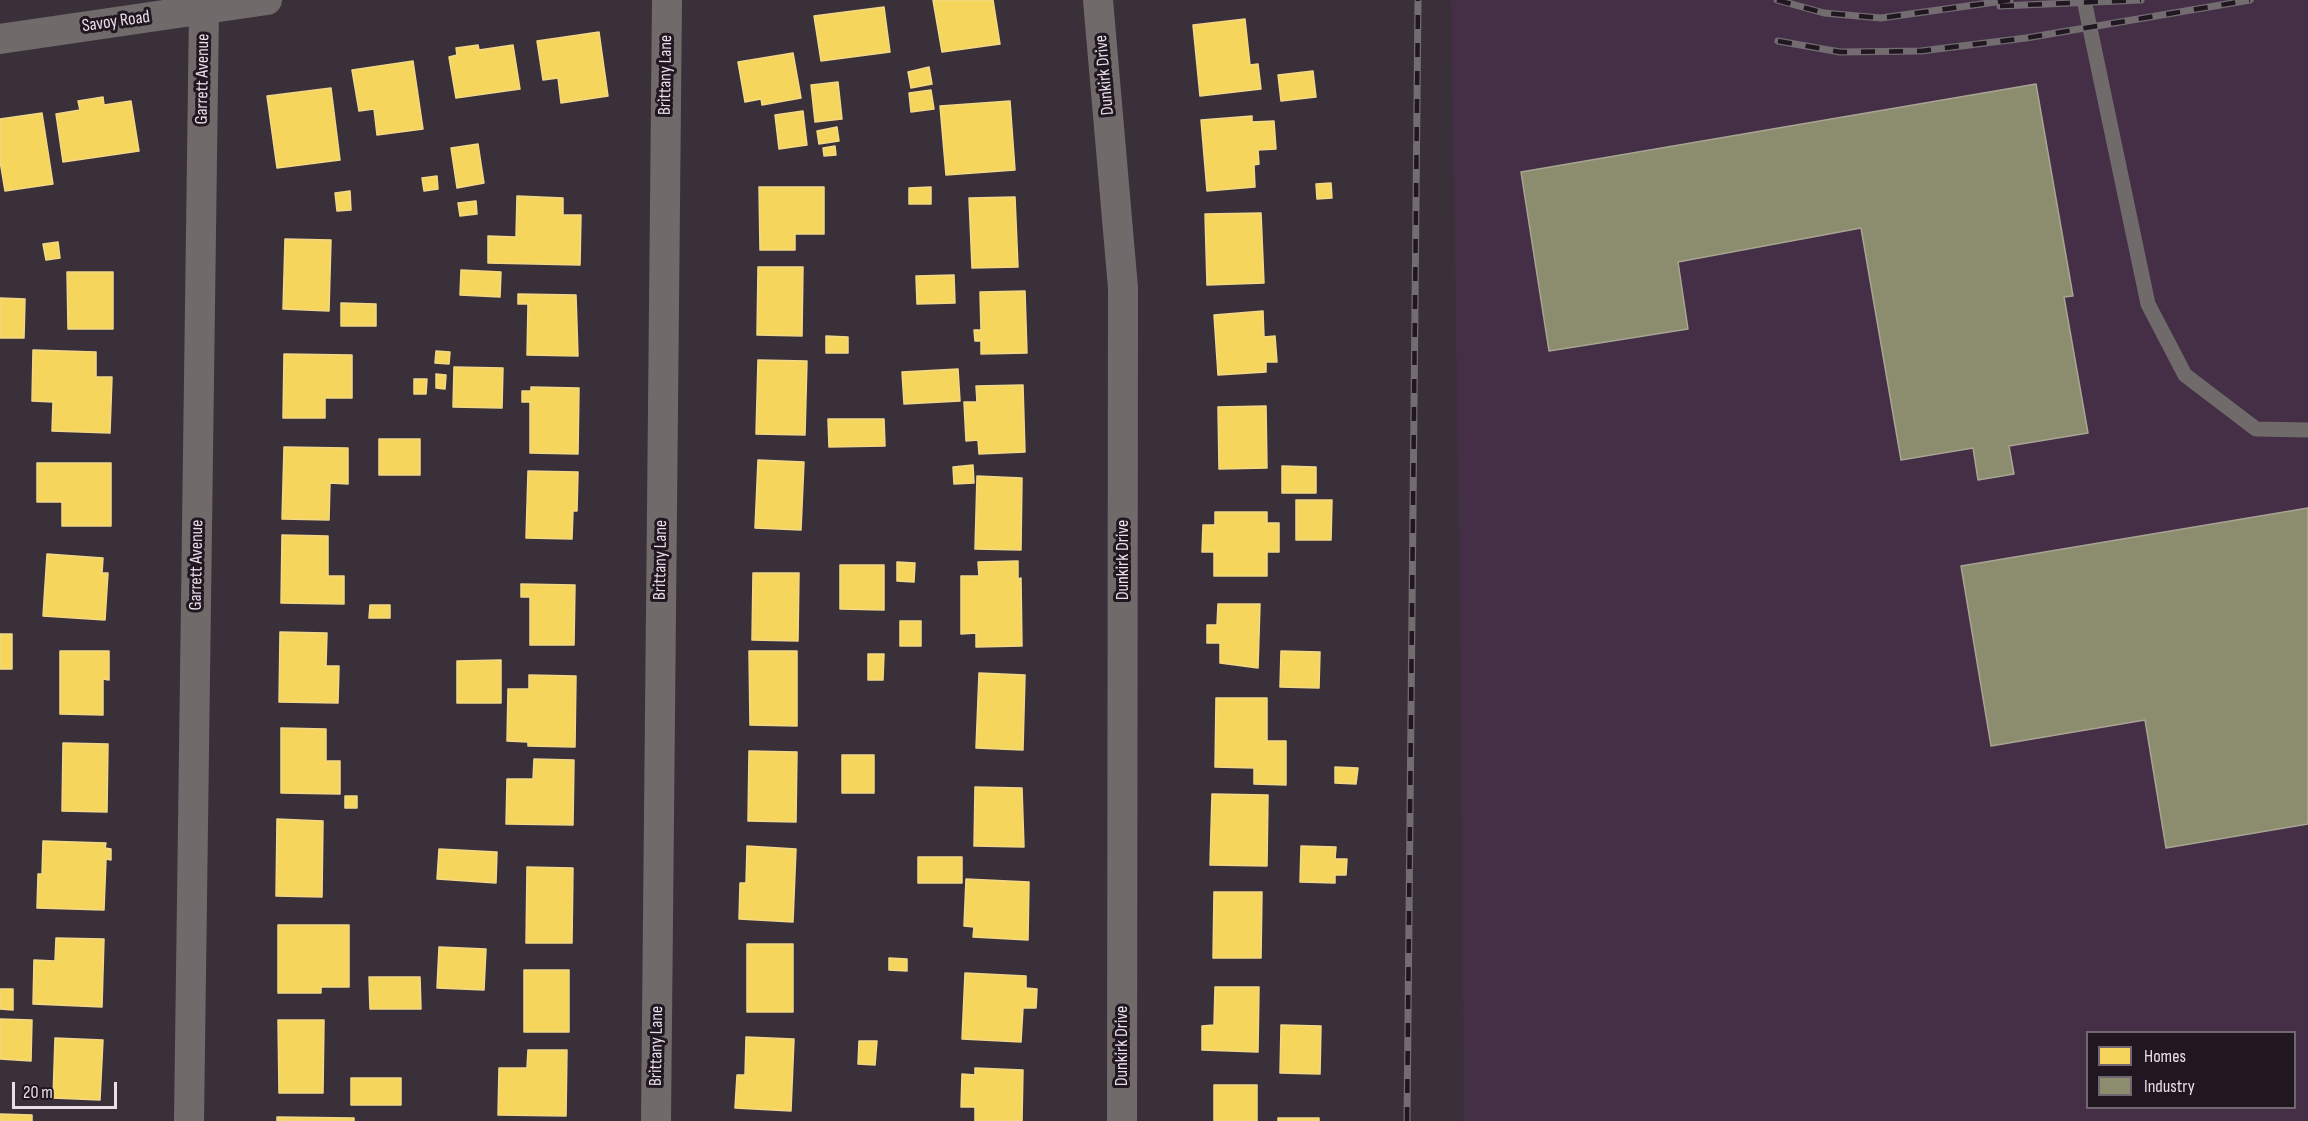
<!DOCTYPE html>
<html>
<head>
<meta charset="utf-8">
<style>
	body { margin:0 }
	#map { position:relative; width:2308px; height:1121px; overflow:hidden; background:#3a303a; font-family:"Sofia Sans Condensed",sans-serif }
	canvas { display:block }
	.legend { position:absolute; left:2086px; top:1031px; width:210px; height:78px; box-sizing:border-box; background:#201720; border:2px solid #716771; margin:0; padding:8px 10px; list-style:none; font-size:18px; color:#eadeea }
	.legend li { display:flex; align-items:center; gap:12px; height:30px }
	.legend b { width:30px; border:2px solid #716771 }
	.scale { position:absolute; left:12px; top:1082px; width:105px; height:27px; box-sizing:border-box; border:3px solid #eadeea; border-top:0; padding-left:8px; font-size:18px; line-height:21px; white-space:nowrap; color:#eadeea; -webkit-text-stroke:4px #201720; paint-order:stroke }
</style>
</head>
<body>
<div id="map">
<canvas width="2308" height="1121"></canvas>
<ul class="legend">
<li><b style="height:16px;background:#f6d55c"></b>Homes</li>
<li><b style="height:16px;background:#8c8c6e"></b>Industry</li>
</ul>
<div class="scale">20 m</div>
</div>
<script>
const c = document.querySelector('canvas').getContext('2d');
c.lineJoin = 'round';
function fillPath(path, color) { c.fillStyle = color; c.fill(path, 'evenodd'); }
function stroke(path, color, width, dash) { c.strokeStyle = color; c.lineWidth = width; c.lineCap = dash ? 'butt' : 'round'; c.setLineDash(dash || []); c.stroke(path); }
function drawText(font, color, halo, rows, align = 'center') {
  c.font = font + ' "Sofia Sans Condensed",sans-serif'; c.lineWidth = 6; c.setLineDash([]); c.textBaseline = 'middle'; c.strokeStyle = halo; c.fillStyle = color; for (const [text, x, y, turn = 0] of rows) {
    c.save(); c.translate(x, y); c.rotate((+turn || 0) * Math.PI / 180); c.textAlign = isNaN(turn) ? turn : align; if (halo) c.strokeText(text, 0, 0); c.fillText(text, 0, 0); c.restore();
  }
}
fillPath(new Path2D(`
	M1451 0H2308V1121H1464L1460 592ZM2088 1032H2294V1108H2088Z`), '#442f46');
const homes = new Path2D(`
	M933 0H993L1000 44 942 52Z
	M884 7 890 52 821 61 814 16Z
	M1245 19 1250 65 1258 64 1261 89 1200 96 1193 25Z
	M599 32 608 96 561 103 558 78 543 80 537 41Z
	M478 45 479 50 513 45 520 89 456 98 449 57 457 55 456 48Z
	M793 53 801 98 762 105 761 99 745 102 738 62Z
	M413 61 423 129 377 135 374 109 359 111 352 70Z
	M929 67 932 84 911 88 908 72Z
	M1313 71 1316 97 1281 101 1278 75Z
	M838 82 842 119 815 122 811 85Z
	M331 88 340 160 277 168 267 96Z
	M931 90 934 109 911 112 909 93Z
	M103 97 104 105 131 101 139 151 63 162 56 114 80 110 78 101Z
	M1010 101 1015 170 946 175 940 106Z
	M803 111 807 145 779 149 775 115Z
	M42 113 53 184 5 191 0 161V119Z
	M1252 116V122L1274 121 1276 149 1258 150 1259 164 1254 165 1255 187 1207 191 1201 120Z
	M837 127 839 141 819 144 817 131Z
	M478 144 484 183 457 188 451 148Z
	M835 146 836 155 824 156 823 148Z
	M437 176 438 189 424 191 422 178Z
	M1331 183 1332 198 1317 199 1316 184Z
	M759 187H824V234H795V250H760Z
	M931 187V204H909V188Z
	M350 191 351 210 337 211 335 193Z
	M517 196 563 198V215H581L580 265 488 263V236L516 237Z
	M1015 197 1018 267 972 268 969 198Z
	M476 201 477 214 460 216 458 203Z
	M1261 213 1264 283 1207 285 1205 214Z
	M285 239 331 240 329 311 283 309Z
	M58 242 60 258 46 260 43 244Z
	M758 267H803L802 336 757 335Z
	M461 270 501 272 500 297 460 295Z
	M67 272H113V329H68Z
	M954 275 955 303 917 304 916 276Z
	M1025 291 1027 353 981 354V341H975L974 330H981L980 292Z
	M518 294 576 295 578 356 527 355 528 304H518Z
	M0 298 25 299 24 338H0Z
	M341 303 376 304V326H341Z
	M1263 311 1264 337 1275 336 1277 362H1266V372L1218 375 1214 315Z
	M826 336 848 337V353H826Z
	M33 350 96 352V377H112L110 433 52 431 53 402 32 401Z
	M436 351 450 352 449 364 435 363Z
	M284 354 352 355V398H325V418H283Z
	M758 360 807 361 805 435 756 434Z
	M454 367 503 368 502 408 453 407Z
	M958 369 960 401 904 404 902 372Z
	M436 374 446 375 445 389 436 388Z
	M414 379H427L426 394H414Z
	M1023 385 1025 452 979 454 978 440 966 441 964 402H977L976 386Z
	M531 387 579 388 578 454 530 453V402H522V391H531Z
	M1266 406 1267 468 1219 469 1218 407Z
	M828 419H884L885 446 829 447Z
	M379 439H420V475H379Z
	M284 447 348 448V484L330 483 329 520 282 519Z
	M758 460 804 462 801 530 755 528Z
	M37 463H111V526H62V502H37Z
	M973 465 974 483 954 484 953 467Z
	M1282 466 1316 467V493H1282Z
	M528 471 578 472 577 511H573L572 539 526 538Z
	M977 476 1022 478 1021 550 975 549Z
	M1296 500H1332L1331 540H1296Z
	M1215 512H1267V523H1279V552H1267V576H1214V552H1202L1203 525H1215Z
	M282 535 328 536V576H344V604L281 603Z
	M47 554 103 558 102 573H108L105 620 43 616Z
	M1018 561V579L1021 578 1022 646 976 647V633L961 634V576H979L978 562Z
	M897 562 915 563 914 582 897 581Z
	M840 565H884V610L840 609Z
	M753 573H799L798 641 752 640Z
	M521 584 575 585 574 645H530V597H521Z
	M1218 604H1260L1258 668 1220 663V643H1207V625H1217Z
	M370 605H390V618H369Z
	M900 621H921V646H900Z
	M280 632 327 633 326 666H339L338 703 279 702Z
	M0 634H12V669H0Z
	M60 651H109V680L103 679V715L60 714Z
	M749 651H797V726L750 725Z
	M1281 651 1320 652 1319 688 1280 687Z
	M868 654H884L883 680H868Z
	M501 660V703H457V661Z
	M979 673 1025 675 1023 750 976 748Z
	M529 675 576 676 575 747 528 746V742L507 741 508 689H529Z
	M1216 698H1267V741H1286V785L1254 784V768L1215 767Z
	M281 728 326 729V761H340V794L281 793Z
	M63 743 108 744 107 812 62 811Z
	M749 751 797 752 796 822 748 821Z
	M842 755H874V793H842Z
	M534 759 574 760 573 825 506 824 507 779H533Z
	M1335 767 1358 768 1356 784 1335 783Z
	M975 787 1022 788 1024 847 974 846Z
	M1212 794 1268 795 1267 866 1210 865Z
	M345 796H357V808H345Z
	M277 819 323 821 322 897 276 896Z
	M43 841 106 843 105 848 111 849V860L106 859 104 910 37 908 38 874H42Z
	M747 846 796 849 793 922 739 919 740 883H746Z
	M1301 846 1336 847 1335 859H1347L1346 875H1335V883L1300 882Z
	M439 849 497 852 496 883 437 879Z
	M918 857H962V883H918Z
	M527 867 573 868 572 943H526Z
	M966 879 1029 882 1028 940 973 937 974 927 964 926Z
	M1214 892H1262L1261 958H1213Z
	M278 925H349V987H321V993H278Z
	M56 938 104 939 102 1007 33 1004 34 960 55 961Z
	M747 944H793V1012H747Z
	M439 947 486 949 484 990 437 988Z
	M889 958 907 959V971L889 970Z
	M524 970H569V1032H524Z
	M965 973 1026 976V988L1037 989 1036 1008H1023L1021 1042 962 1039Z
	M369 977H420L421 1009H370Z
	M1215 987H1259L1258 1052 1202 1050V1026L1214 1025Z
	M0 989H13V1010L0 1009Z
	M0 1019 32 1020 31 1061 0 1059Z
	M278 1020H324L323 1093H279Z
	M1281 1025 1321 1026 1320 1074 1280 1073Z
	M746 1037 794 1039 791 1111 735 1108 737 1075H745Z
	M55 1038 103 1040 100 1100 53 1098Z
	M859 1041H877L875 1065 858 1064Z
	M528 1050H567L566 1116 498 1115 499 1068H527Z
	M975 1068 1023 1070 1022 1121H975V1107H961L962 1074 975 1075Z
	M351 1078H401V1105H351Z
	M1214 1085H1257V1121H1214Z
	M0 1114 32 1115V1121H0Z
	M277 1117 354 1118V1121H277Z
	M1278 1118H1319V1121H1278Z`);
fillPath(homes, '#f6d55c');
stroke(homes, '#f2d887', 1.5);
const industry = new Path2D(`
	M2036 84 2073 296 2064 297 2088 433 2009 446 2014 474 1978 480 1973 448 1901 460 1861 228 1678 262 1688 329 1549 351 1521 172Z
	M2308 508V824L2166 848 2145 720 1991 746 1961 566Z`);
fillPath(industry, '#8c8c6e');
stroke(industry, '#a8a593', 1.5);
stroke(new Path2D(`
	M2084 0 2148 304 2185 375 2256 429 2308 430`), '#706b6a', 15);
stroke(new Path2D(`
	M1098 0 1123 288 1122 1121
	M0 39 267 0
	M189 1121 204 9
	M656 1121 667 0`), '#706b6a', 30);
const rail = new Path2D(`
	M1777 0 1824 13 1881 18 2010 0
	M2000 6 2141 0
	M1778 41 1840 52 1921 51 2026 38 2250 0
	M1407 1121 1418 0`);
stroke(rail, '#736c71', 7);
stroke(rail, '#201720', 4.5, [14]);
drawText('18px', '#eadeea', '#201720', [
	["Savoy Road",116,22,-8],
	["Brittany Lane",666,75,-89],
	["Dunkirk Drive",1105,75,-95],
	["Garrett Avenue",203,79,-89],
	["Brittany Lane",661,560,-89],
	["Dunkirk Drive",1123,560,-90],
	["Garrett Avenue",197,565,-89],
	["Brittany Lane",657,1046,-89],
	["Dunkirk Drive",1122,1046,-90]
]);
</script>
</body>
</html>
